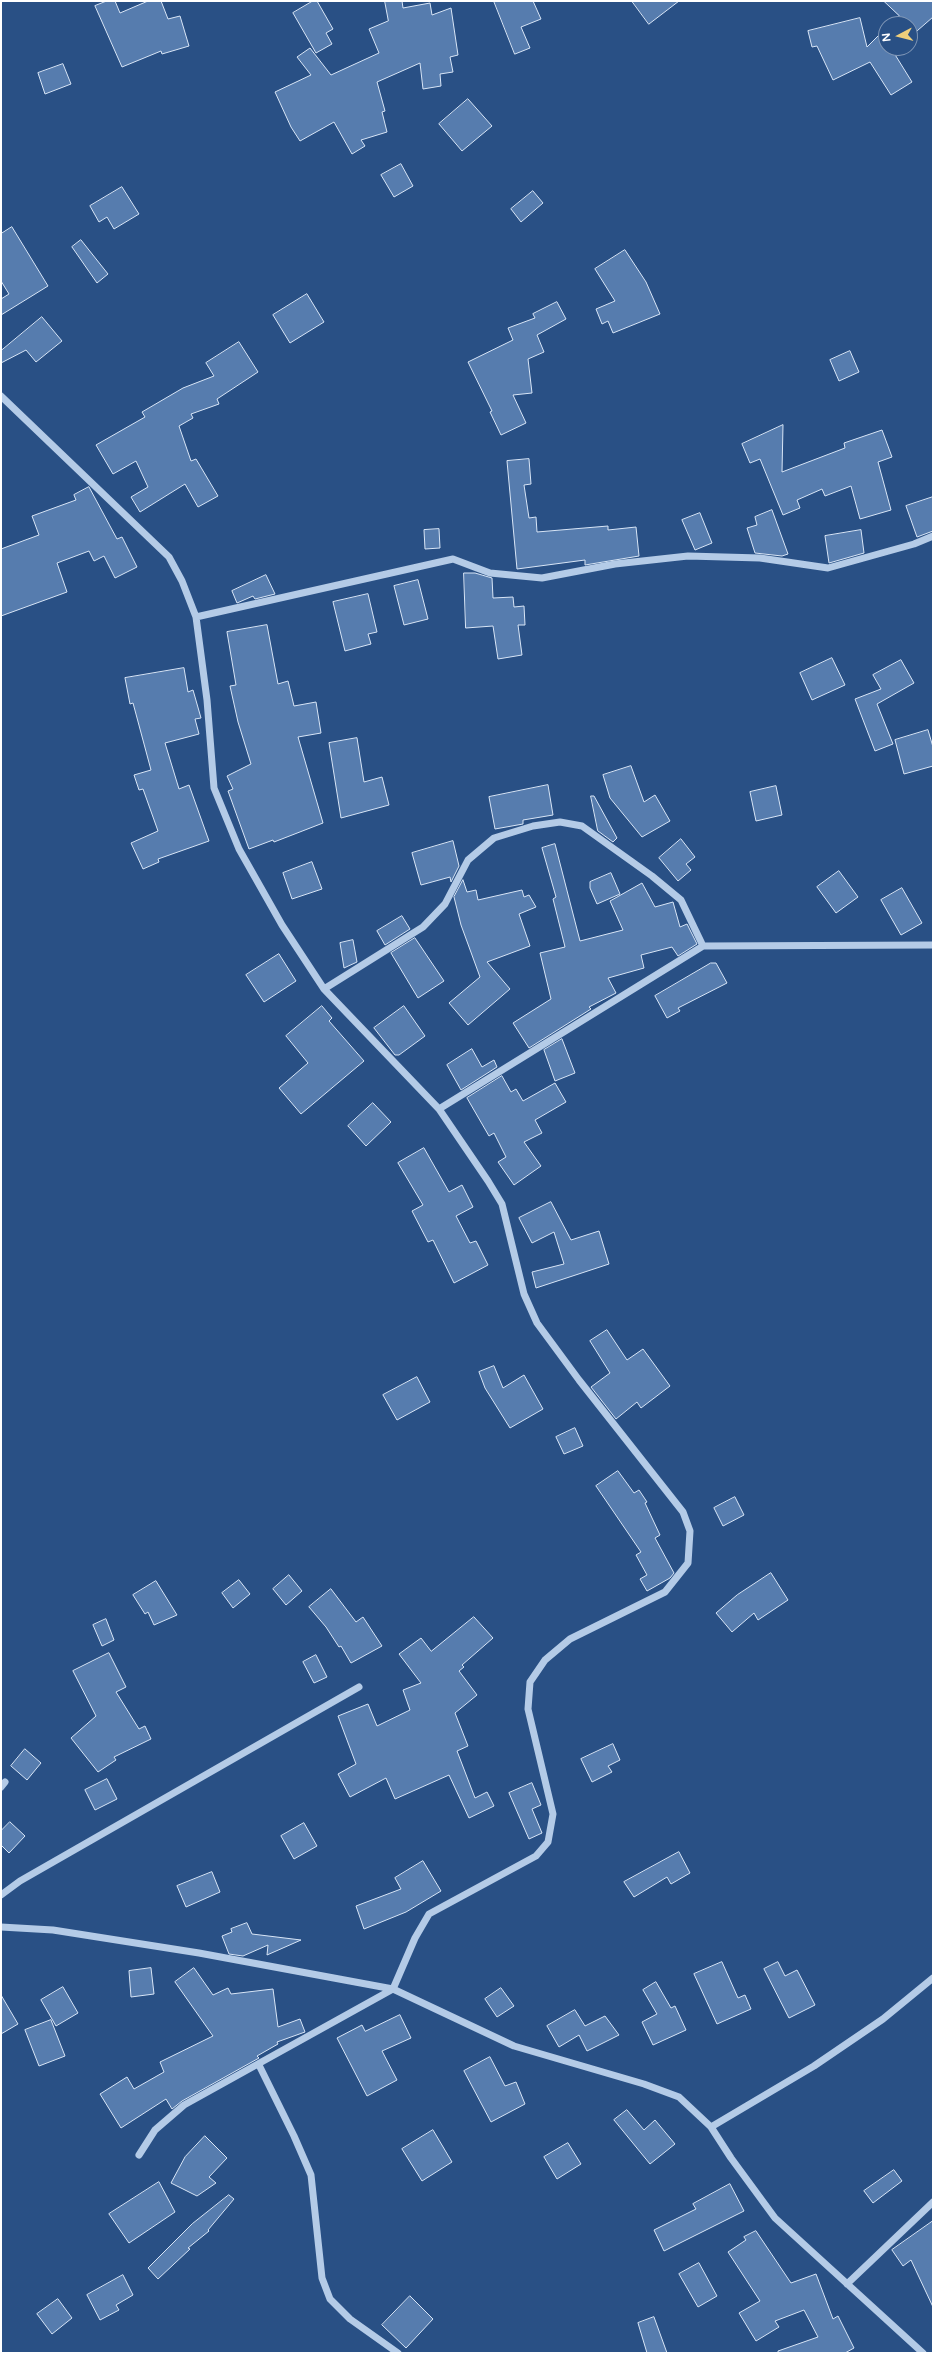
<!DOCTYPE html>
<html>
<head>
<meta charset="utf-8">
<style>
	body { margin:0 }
	#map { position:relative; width:934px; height:2354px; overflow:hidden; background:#295085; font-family:"Varela Round",sans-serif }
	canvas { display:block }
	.frame { position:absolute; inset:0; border:2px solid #fff; pointer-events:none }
	.north { position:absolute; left:878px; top:16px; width:40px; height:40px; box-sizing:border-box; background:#295085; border:1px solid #7f96b6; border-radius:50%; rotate:263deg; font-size:11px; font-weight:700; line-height:16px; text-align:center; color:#fff }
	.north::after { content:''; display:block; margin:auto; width:14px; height:18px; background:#eece7b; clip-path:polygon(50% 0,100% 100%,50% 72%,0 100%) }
</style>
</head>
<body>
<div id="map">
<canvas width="934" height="2354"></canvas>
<div class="frame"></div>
<div class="north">N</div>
</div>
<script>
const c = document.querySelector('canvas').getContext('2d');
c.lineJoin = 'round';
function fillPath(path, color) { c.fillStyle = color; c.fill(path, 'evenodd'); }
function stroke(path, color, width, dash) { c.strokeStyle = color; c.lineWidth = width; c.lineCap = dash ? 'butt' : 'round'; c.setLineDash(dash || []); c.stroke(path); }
const building = new Path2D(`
	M107 1H115L120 13 148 1H161L168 19 180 16 189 46 162 54 161 51 122 67 95 6Z
	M313 1H317L333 29 326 33 332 44 316 53 293 13Z
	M385 1H402L403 8 430 3 432 15 451 8 458 55 450 57 453 72 440 74 441 86 423 89 420 63 377 82 385 111 382 112 387 132 361 140 365 146 352 154 334 122 300 141 291 127 275 92 311 75 297 57 310 48 331 75 379 53 369 29 388 21Z
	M494 1H533L541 19 521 27 530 48 515 54Z
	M632 1H679L649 24Z
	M884 1H933V17L910 37V24H890L899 16Z
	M860 18 867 47 886 28V48H899L894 53 912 82 891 95 870 62 833 80 817 46 812 47 808 31Z
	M63 64 71 84 45 94 38 73Z
	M468 99 492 126 462 151 439 124Z
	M401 164 413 186 394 197 381 175Z
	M122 187 139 214 114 229 107 217 99 222 90 206Z
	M533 191 543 203 521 222 511 209Z
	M12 227 48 286 1 315V299L9 294 1 281V234Z
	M81 240 108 274 97 283 72 247Z
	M625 250 646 282 660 314 613 333 608 321 602 324 596 309 615 301 595 269Z
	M307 294 324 322 290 343 273 315Z
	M557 302 566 319 537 335 544 352 528 359 532 393 513 395 526 423 501 435 490 412 492 411 468 362 513 340 508 328 535 318 533 314Z
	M42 317 62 341 36 362 26 350 1 363V351Z
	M239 342 258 372 217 399 219 404 191 414 193 418 179 426 191 461 196 459 218 496 198 507 185 484 140 512 131 497 148 487 136 461 113 474 96 445 145 417 142 412 183 388 214 376 206 363Z
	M850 351 859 372 839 381 830 360Z
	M783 425 782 472 845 448 844 443 882 430 892 457 878 462 891 510 860 519 851 486 825 496 822 489 797 500 800 508 783 515 760 459 750 463 742 444Z
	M529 459 531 484 524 485 529 518 536 517 537 532 608 526V530L636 527 639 556 585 565V560L517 569 507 461Z
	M89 487 117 539 122 537 137 567 115 578 104 556 94 561 89 551 57 563 67 592 1 616V549L39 535 32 516 76 500 74 495Z
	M933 497V531L917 537 906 506Z
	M772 510 788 554 782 556 755 553 747 528 757 525 755 517Z
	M700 513 712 543 695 550 682 520Z
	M439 529 440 548 425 549 424 530Z
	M861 530 864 553 829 563 825 536Z
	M464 573H475L492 578 493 598 513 597 514 607 524 606 525 625H518L522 655 498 659 493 626 466 628Z
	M266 575 275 594 255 599 253 596 237 603 232 591Z
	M418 580 428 619 404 625 394 586Z
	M368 594 377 632 368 634 371 644 345 651 333 602Z
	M267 625 278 684 288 681 294 706 316 702 321 733 298 737 323 823 274 842 273 840 249 849 228 791 233 789 227 776 251 764 238 722 230 686 236 685 227 632Z
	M832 658 845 685 812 700 800 673Z
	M901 660 914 683 877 704 893 744 875 751 855 699 881 689 873 675Z
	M184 668 188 692 193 690 201 718 195 719 199 734 165 743 179 789 189 785 209 841 158 859 159 862 143 869 131 843 158 831 143 789 139 790 134 775 151 770 133 703 130 704 125 678Z
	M928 730 933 747V766L904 774 895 740Z
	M357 738 364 782 382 777 389 805 341 818 329 743Z
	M631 766 644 802 655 795 670 821 642 837 610 798 603 775Z
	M548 785 553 815 523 820V824L495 829 489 797Z
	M776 786 782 815 756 821 750 792Z
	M591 796H594L617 838 613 842 598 831Z
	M681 839 695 857 686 864 691 870 678 881 659 858Z
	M453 841 459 866 451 882 450 877 421 885 412 853Z
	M555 844 580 941 623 930 610 901 642 883 655 907 673 902 680 927 687 924 697 944 678 956 672 947 641 955 644 968 608 978 616 993 589 1007 591 1009 529 1048 513 1023 551 999 540 953 565 947 553 899 556 897 542 848Z
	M312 862 322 889 292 899 283 873Z
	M839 871 858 897 836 913 817 887Z
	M611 873 620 894 597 904 590 888V882Z
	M463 880 467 892 476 890 478 900 522 890 524 897 529 895 536 907 519 914 530 946 487 962 510 989 468 1025 449 1003 480 977 461 925 454 897Z
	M902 888 922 923 901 935 881 900Z
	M402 916 410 929 385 945 377 931Z
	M415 938 444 981 418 998 391 953Z
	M353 940 357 962 344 968 340 943Z
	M279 954 296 981 264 1002 246 975Z
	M711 963H716L727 983 678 1008 680 1011 667 1018 655 996Z
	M322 1006 332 1018 329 1021 364 1061 301 1114 279 1088 308 1063 286 1036Z
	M404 1006 425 1036 399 1055H395L374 1028Z
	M562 1039 575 1073 555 1081 544 1050Z
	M472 1049 482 1067 494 1060 497 1067 461 1090 447 1065Z
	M502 1076 511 1092 516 1089 523 1101 555 1083 566 1102 535 1120 542 1133 524 1142 541 1166 514 1185 498 1162 506 1157 494 1133 489 1136 467 1098Z
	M373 1103 391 1122 366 1146 348 1126Z
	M424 1148 449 1192 462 1185 473 1207 456 1216 470 1243 476 1241 488 1265 454 1283 433 1240 428 1242 412 1211 423 1205 398 1163Z
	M551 1202 571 1240 599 1231 609 1264 536 1288 532 1272 564 1264 554 1232 532 1243 519 1218Z
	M607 1330 627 1360 643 1349 670 1386 641 1408 637 1402 616 1419 591 1387 610 1373 590 1341Z
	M494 1366 503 1388 524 1375 543 1409 510 1428 485 1388 479 1372Z
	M417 1377 430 1402 397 1420 383 1395Z
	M575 1428 583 1446 564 1454 556 1437Z
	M618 1471 634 1493 639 1490 647 1502 645 1503 660 1535 655 1538 674 1573 670 1578 647 1591 640 1579 647 1575 636 1555 641 1552 596 1486Z
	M735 1497 744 1515 723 1526 714 1508Z
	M771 1573 788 1600 758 1620 754 1613 732 1632 716 1613 737 1595Z
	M289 1575 302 1591 286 1605 273 1589Z
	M239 1580 250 1594 233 1608 222 1593Z
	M156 1581 177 1615 154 1625 148 1612 145 1614 133 1595Z
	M331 1589 356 1622 363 1617 382 1646 351 1663 341 1646 339 1647 326 1627 309 1607Z
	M474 1617 493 1638 462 1665 464 1667 459 1671 477 1695 455 1713 468 1746 457 1751 475 1798 487 1792 494 1806 469 1818 449 1775 395 1799 386 1778 350 1797 338 1774 356 1764 338 1716 368 1704 377 1726 410 1710 403 1690 421 1683 399 1654 421 1638 431 1651Z
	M106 1619 114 1640 102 1646 93 1625Z
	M109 1653 126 1687 116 1692 139 1729 145 1726 151 1739 114 1757 116 1760 98 1772 71 1738 96 1716 73 1671Z
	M316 1655 327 1677 314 1683 303 1662Z
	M613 1744 620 1760 608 1766 612 1772 592 1782 581 1759Z
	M25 1749 41 1763 27 1780 11 1766Z
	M107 1779 117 1799 95 1810 85 1790Z
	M532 1783 541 1805 532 1809 542 1833 529 1839 509 1793Z
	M10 1822 25 1836 9 1853 1 1845V1831Z
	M304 1823 317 1846 294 1859 281 1836Z
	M679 1852 690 1873 671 1884 667 1877 634 1897 624 1882Z
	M423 1861 441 1891 406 1912 364 1929 356 1906 401 1889 395 1878Z
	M212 1872 220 1892 186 1907 177 1886Z
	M247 1923 252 1934 301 1940 267 1955 268 1945 243 1956 229 1954 222 1936 232 1932 231 1929Z
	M722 1962 738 1998 745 1995 751 2009 717 2024 694 1974Z
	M778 1962 785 1976 797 1970 815 2005 789 2018 764 1969Z
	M151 1968 154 1994 131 1997 129 1971Z
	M194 1968 213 1995 228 1988 231 1994 273 1989 278 2027 300 2019 305 2032 277 2042 278 2044 257 2056 259 2058 182 2101 172 2109 166 2099 121 2128 100 2094 127 2077 134 2089 164 2072 160 2062 213 2036 175 1982Z
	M656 1982 671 2008 675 2006 686 2030 653 2045 642 2022 657 2014 643 1990Z
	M63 1987 78 2013 56 2026 41 2000Z
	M501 1988 514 2006 497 2017 485 1999Z
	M1 1995 18 2024 1 2034Z
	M575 2010 585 2026 605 2016 619 2035 587 2051 579 2035 559 2047 547 2026Z
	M400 2015 411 2038 382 2051 397 2080 367 2096 337 2038 362 2025 365 2031Z
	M51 2020 65 2056 39 2066 25 2030Z
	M490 2057 505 2086 516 2082 525 2104 491 2122 464 2071Z
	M627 2110 644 2130 655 2120 675 2144 650 2164 614 2120Z
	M433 2130 452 2162 422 2181 402 2149Z
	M205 2136 227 2158 209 2177 216 2183 197 2196 171 2183 185 2157Z
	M568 2143 581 2164 557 2179 544 2157Z
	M894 2170 902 2181 873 2203 864 2191Z
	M159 2182 175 2212 129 2243 109 2214Z
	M730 2184 744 2211 664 2251 654 2230 696 2209 693 2204Z
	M229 2195 234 2199 208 2230 209 2231 188 2248 190 2249 158 2279 148 2268 192 2224Z
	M933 2221V2307L911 2260 903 2266 892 2250Z
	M756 2231 791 2283 816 2274 833 2319 838 2316 854 2348 845 2353H778V2351L818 2337 804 2310 775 2321 779 2327 756 2341 739 2313 760 2301 728 2252 746 2240 744 2237Z
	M699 2263 717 2296 698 2307 679 2274Z
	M123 2275 133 2295 116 2305 119 2310 100 2320 87 2295Z
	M410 2296 433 2319 406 2348 382 2325Z
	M58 2299 72 2318 52 2334 37 2314Z
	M654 2317 667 2353H647L638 2323Z`);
fillPath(building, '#567cae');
stroke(building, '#d8e5f6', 1);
stroke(new Path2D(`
	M1 396 169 557 182 581 196 617 207 700 214 788 239 849 282 925 324 989 439 1109 488 1181 502 1204 524 1294 537 1323 579 1380 683 1512 690 1531 688 1563 665 1592 570 1639 545 1660 530 1682 528 1709 553 1814 548 1842 536 1856 429 1914 415 1938 393 1989 514 2046 644 2084 679 2097 711 2127 731 2158 775 2218 923 2353
	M196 617 453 559 490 573 542 578 615 564 688 556 760 558 828 568 914 544 933 536
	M324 989 423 927 445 904 468 860 494 838 533 826 560 822 582 826 652 876 681 900 703 946
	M439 1109 703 946 933 945
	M1 1787 5 1782
	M1 1895 20 1881 359 1687
	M1 1927 53 1930 199 1953 393 1989
	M259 2065 294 2136 311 2175 322 2278 330 2299 350 2319 398 2353
	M711 2127 814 2066 883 2019 933 1978
	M139 2155 155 2130 184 2105 393 1989
	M847 2284 933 2202`), '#b4cbe7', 7);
</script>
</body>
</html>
